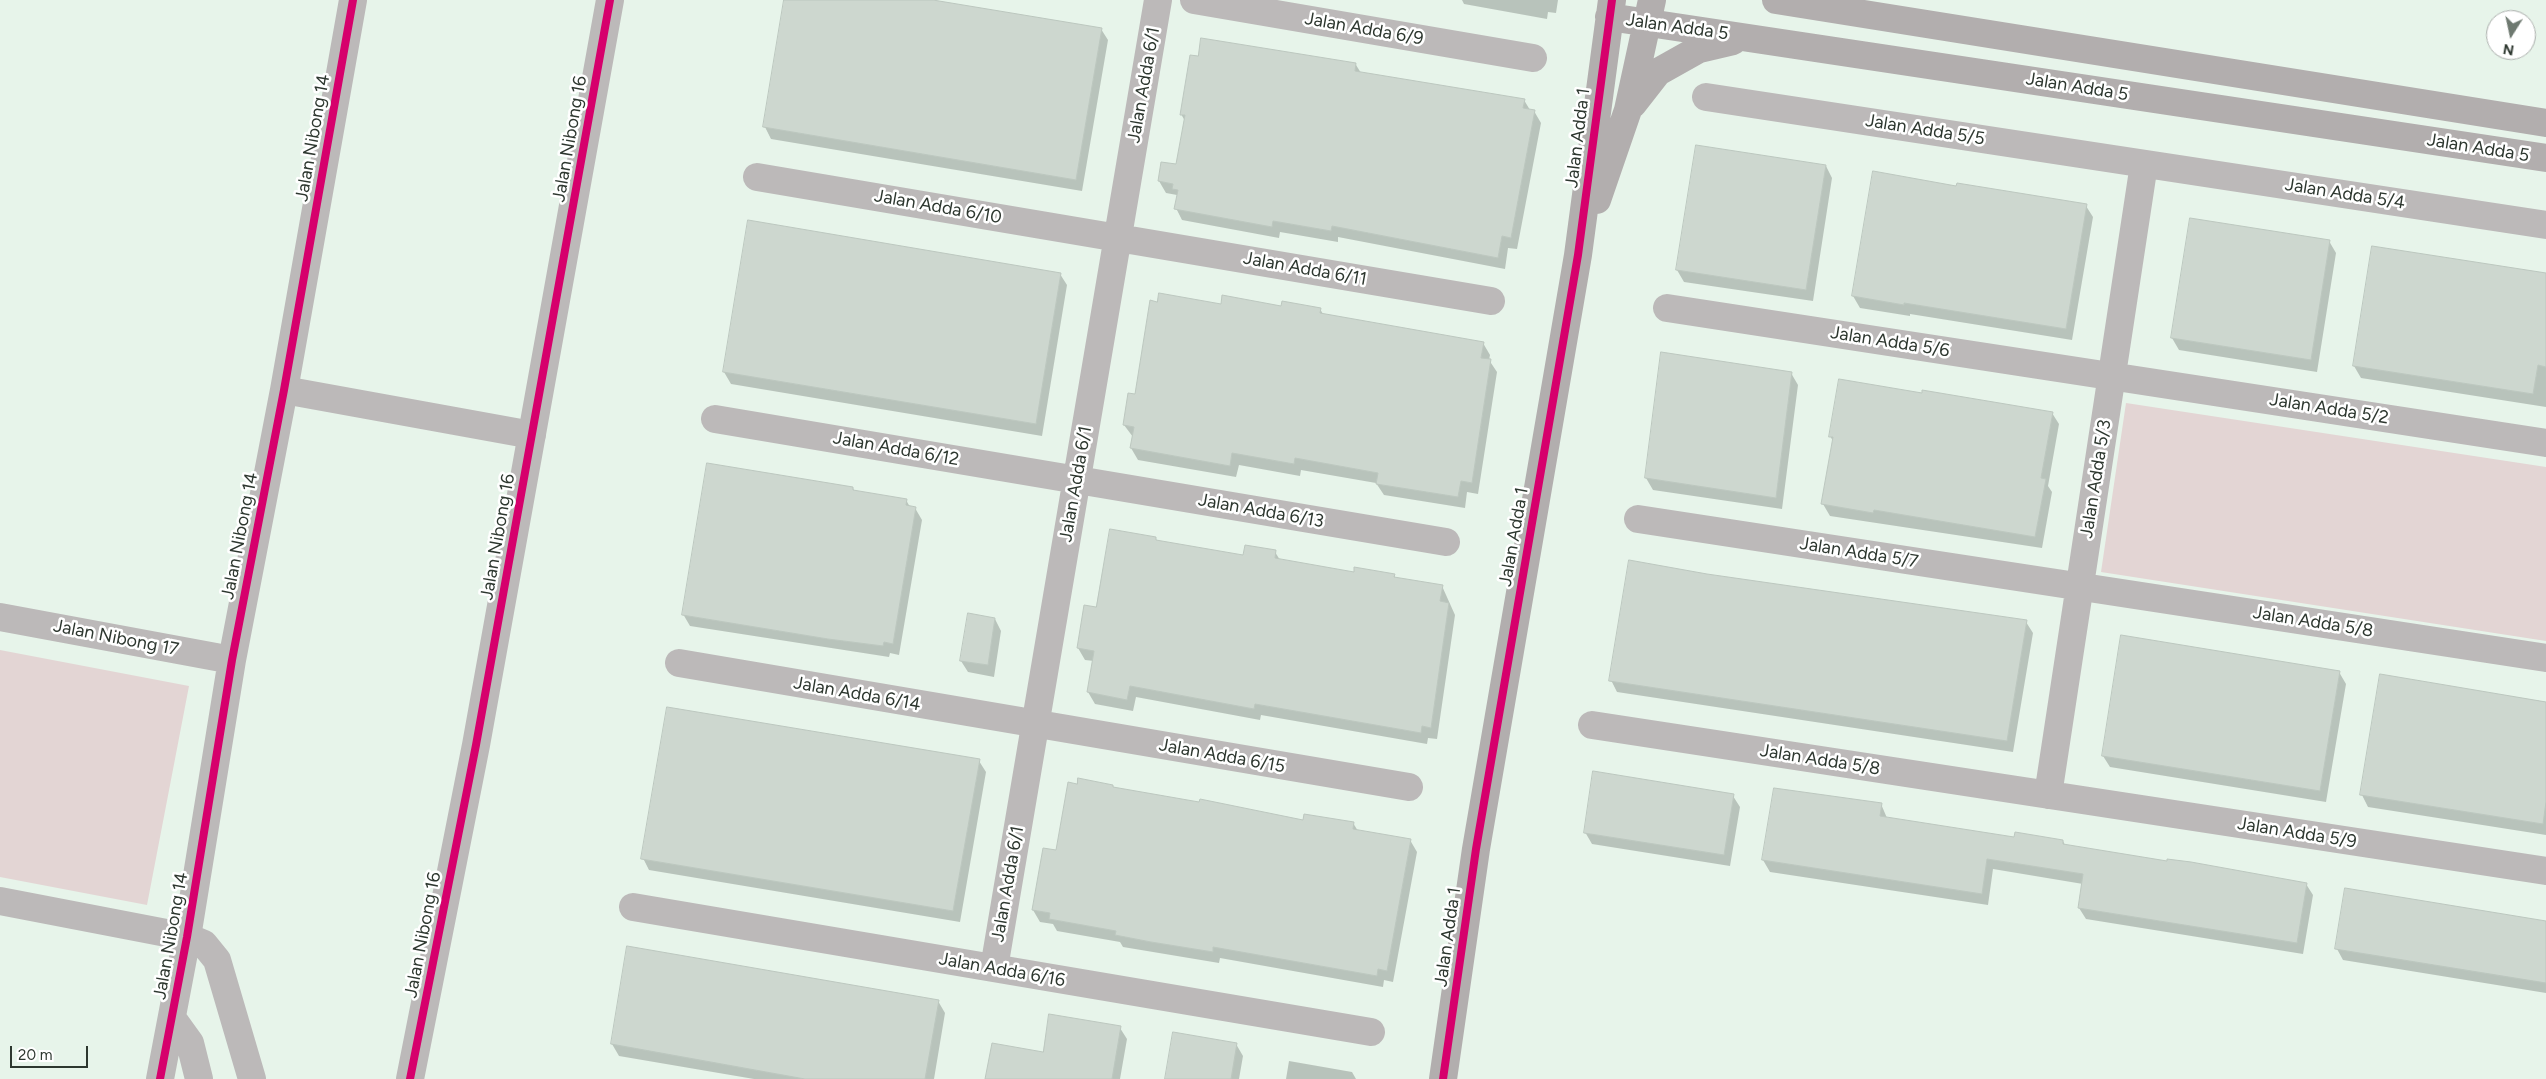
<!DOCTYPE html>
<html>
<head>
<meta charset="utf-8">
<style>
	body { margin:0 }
	#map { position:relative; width:2546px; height:1079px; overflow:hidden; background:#e7f4ea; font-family:Figtree,sans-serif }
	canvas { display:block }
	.north { position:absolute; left:2486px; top:10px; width:50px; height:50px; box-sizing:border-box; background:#fff; border:1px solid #abafac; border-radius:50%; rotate:190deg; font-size:14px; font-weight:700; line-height:20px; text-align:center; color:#2d372f }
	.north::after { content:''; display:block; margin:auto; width:18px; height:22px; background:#6e7970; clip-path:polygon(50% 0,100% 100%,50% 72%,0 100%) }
	.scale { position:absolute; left:10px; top:1046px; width:78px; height:22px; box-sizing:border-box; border:2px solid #2d372f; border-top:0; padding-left:6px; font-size:15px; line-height:18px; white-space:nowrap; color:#2d372f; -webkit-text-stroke:4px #fff; paint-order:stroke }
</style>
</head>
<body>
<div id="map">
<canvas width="2546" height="1079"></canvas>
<div class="north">N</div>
<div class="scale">20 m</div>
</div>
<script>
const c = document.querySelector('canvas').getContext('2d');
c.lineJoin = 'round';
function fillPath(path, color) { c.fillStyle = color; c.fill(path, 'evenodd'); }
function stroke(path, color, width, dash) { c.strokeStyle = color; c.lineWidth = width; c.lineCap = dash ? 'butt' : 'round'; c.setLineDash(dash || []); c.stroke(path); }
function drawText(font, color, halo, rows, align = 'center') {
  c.font = font + ' Figtree,sans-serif'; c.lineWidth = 5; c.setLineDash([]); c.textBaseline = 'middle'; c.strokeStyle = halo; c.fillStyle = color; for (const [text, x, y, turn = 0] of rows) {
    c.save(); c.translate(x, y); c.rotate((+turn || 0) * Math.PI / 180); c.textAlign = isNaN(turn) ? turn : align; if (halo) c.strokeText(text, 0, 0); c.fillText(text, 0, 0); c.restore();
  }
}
fillPath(new Path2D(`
	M2126 403 2546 467V641L2101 572Z
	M0 650 189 686 147 905 0 877Z`), '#e3d5d4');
fillPath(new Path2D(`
	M786 0H928L1101 29 1108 40 1082 191 771 139 765 127Z
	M1462 0H1558L1556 13 1548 12 1547 19 1464 4Z
	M1356 65 1361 73 1524 100 1530 110 1534 111 1541 123 1517 249 1508 248 1505 269 1338 237V242L1280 232 1279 238 1182 220 1176 208 1177 195 1166 193 1159 181 1177 166 1185 121 1181 114Z
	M1697 147 1826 166 1832 178 1813 301 1684 282 1677 270Z
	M1957 188 2086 206 2093 217 2072 340 1910 314V316L1860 308 1853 296Z
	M2329 241 2336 253 2317 372 2179 350 2172 338Z
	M1060 274 1067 285 1042 436 731 384 724 372Z
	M2546 275V407L2361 378 2354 366Z
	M1222 306 1320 309 1323 314 1483 343 1490 355 1489 360 1497 372 1478 494 1467 492 1465 508 1384 495 1376 483 1301 470 1300 476 1239 465 1236 477 1138 460 1131 448 1133 437 1124 425 1129 394 1136 395Z
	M1791 373 1798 385 1782 509 1653 490 1646 478Z
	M1923 395 2052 413 2059 424 2048 486 2052 492 2042 548 1830 516 1823 504 1833 441 1830 436Z
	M853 488 854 491 906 500 910 507 915 508 922 520 899 655 890 653 889 657 690 626 683 614Z
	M1155 538 1157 542 1244 557 1275 552 1280 560 1355 573 1394 575 1396 579 1442 586 1455 615 1437 739 1428 738 1427 744 1261 715 1260 720 1136 697 1133 711 1095 704 1088 692 1094 661 1085 660 1078 648 1097 609Z
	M1707 575 2026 622 2033 633 2013 752 1617 692 1611 680Z
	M995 619 1001 631 994 677 968 672 961 661Z
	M2339 672 2346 684 2326 802 2110 767 2103 756Z
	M2381 676 2546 702V835L2368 807 2362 795Z
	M979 761 986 772 960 922 649 870 643 858Z
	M1113 786 1114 789 1304 821 1353 823 1358 831 1410 840 1417 852 1393 982 1384 980 1383 987 1220 958 1219 963 1123 947 1120 942 1057 931 1053 924 1040 922 1033 910 1057 851Z
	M1775 790 1881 804 1887 818 2015 839 2063 841 2065 845 2306 884 2313 895 2303 954 2086 919 2079 908 2083 884 1993 869 1988 905 1770 872 1763 860Z
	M1733 796 1740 807 1730 866 1592 844 1585 832Z
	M2546 922V993L2343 960 2337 949Z
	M938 1001 945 1013 934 1079H754L619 1056 612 1044Z
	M1120 1028 1127 1039 1120 1079H987L1044 1053Z
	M1236 1044 1243 1056 1239 1079H1166Z
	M1289 1061 1352 1072 1356 1079H1286Z`), '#0003');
const building = new Path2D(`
	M784 0H933L1102 28 1076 180 763 127Z
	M1201 38 1356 63 1355 71 1525 99 1523 108 1535 110 1511 238 1502 236 1498 258 1332 226 1331 231 1273 221 1272 227 1174 209 1178 190 1172 189 1173 184 1158 181 1161 162 1176 164 1185 115H1180L1190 55 1198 56Z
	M1696 145 1826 165 1806 290 1676 270Z
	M1873 171 1956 186 1957 183 2087 204 2066 329 1904 303V305L1852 296Z
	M2190 218 2330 240 2311 360 2171 338Z
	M748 220 1061 273 1036 424 723 372Z
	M2372 246 2546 273V367L2538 365 2533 394 2353 366Z
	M1159 293 1221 304 1222 295 1281 306 1282 301 1321 308 1320 313 1484 342 1481 358 1491 359 1472 483 1461 481 1458 497 1376 484 1378 473 1295 458 1294 464 1232 453 1230 466 1130 448 1134 427 1123 425 1128 393 1135 394 1150 300 1157 302Z
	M1661 352 1792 372 1776 498 1645 478Z
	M1839 379 1922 393V390L2053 412 2041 478 2046 479 2035 537 1874 510 1873 513 1821 504 1833 437H1829Z
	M707 463 853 487V490L907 499 906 505 916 507 893 644 884 642 883 646 828 639 682 615Z
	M1110 529 1156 537V540L1243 555 1245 545 1276 550 1275 558 1354 572V567L1395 574 1394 577 1443 585 1440 601 1449 603 1431 728 1422 726 1421 733 1255 704 1254 709 1130 686 1127 700 1087 692 1094 651 1077 648 1084 605 1096 607Z
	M1629 560 1707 574 2027 620 2007 741 1609 681Z
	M968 613 995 618 988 665 960 661Z
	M2121 635 2340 671 2320 791 2102 756Z
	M2380 674 2546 702V802L2543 824 2360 795Z
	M667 707 980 759 953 911 641 859Z
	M1593 771 1734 794 1724 855 1584 833Z
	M1078 778 1113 785V787L1199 802 1200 799 1303 820 1304 814 1354 822 1353 829 1411 839 1387 971 1378 969 1377 976 1213 947V952L1151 942 1115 935 1116 931 1049 919 1050 913 1032 910 1043 848 1056 850 1068 782 1077 784Z
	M1774 788 1882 803 1880 816 2014 837 2015 832 2063 840V844L2167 861V859L2191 862 2307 883 2297 943 2078 908 2083 874 1987 859 1982 894 1762 860Z
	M2345 888 2546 921V983L2335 949Z
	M627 946 939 1000 925 1079H805L611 1044Z
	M1049 1014 1121 1026 1112 1079H985L992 1043 1043 1052Z
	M1173 1032 1237 1043 1231 1079H1165Z`);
fillPath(building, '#cdd7cf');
stroke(building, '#bcc7bf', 1);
stroke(new Path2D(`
	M1194 0 1533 58
	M1706 97 2546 225
	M757 177 1491 301
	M1667 308 2546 443
	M284 390 532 435
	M715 419 1446 542
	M1638 519 2546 658
	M0 617 232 660
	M679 663 1409 787
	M1592 725 2546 871
	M2048 795 2144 164
	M0 901 187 937 204 944 217 960 252 1079
	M633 907 1371 1032
	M994 968 1158 0
	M172 1018 190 1043 199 1079
	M160 1079 187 937 232 660 284 390 353 0
	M410 1079 476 745 610 0`), '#bcb9b9', 28);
stroke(new Path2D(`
	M1776 0 2546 123
	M1609 17 2546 158
	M1633 104 1658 72 1699 49 1733 41
	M1597 200 1628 110 1652 0
	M1443 1079 1476 849 1578 255 1612 0`), '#b2aeae', 28);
stroke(new Path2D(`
	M160 1079 187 937 232 660 284 390 353 0
	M410 1079 476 745 610 0
	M1443 1079 1476 849 1578 255 1612 0`), '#d6006c', 8);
drawText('18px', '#2d372f', '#fff', [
	["Jalan Adda 5",1677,27,8],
	["Jalan Adda 6/9",1364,29,10],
	["Jalan Adda 6/1",1144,85,-80],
	["Jalan Adda 5",2077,87,9],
	["Jalan Adda 5/5",1925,130,9],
	["Jalan Nibong 14",313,138,-80],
	["Jalan Adda 1",1578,138,-83],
	["Jalan Nibong 16",570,139,-80],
	["Jalan Adda 5",2478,148,9],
	["Jalan Adda 5/4",2345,194,9],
	["Jalan Adda 6/10",938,207,10],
	["Jalan Adda 6/11",1305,269,10],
	["Jalan Adda 5/6",1890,342,9],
	["Jalan Adda 5/2",2329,409,9],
	["Jalan Adda 6/12",896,449,10],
	["Jalan Adda 5/3",2096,479,-81],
	["Jalan Adda 6/1",1076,484,-80],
	["Jalan Adda 6/13",1261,511,10],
	["Jalan Nibong 14",240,536,-79],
	["Jalan Nibong 16",498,537,-80],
	["Jalan Adda 1",1514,537,-80],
	["Jalan Adda 5/7",1859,553,9],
	["Jalan Adda 5/8",2313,622,9],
	["Jalan Nibong 17",116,638,11],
	["Jalan Adda 6/14",857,694,10],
	["Jalan Adda 6/15",1222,756,10],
	["Jalan Adda 5/8",1820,760,9],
	["Jalan Adda 5/9",2297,833,9],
	["Jalan Adda 6/1",1008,884,-80],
	["Jalan Nibong 16",423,935,-79],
	["Jalan Nibong 14",171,936,-80],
	["Jalan Adda 1",1448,937,-82],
	["Jalan Adda 6/16",1002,970,10]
]);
</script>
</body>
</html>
